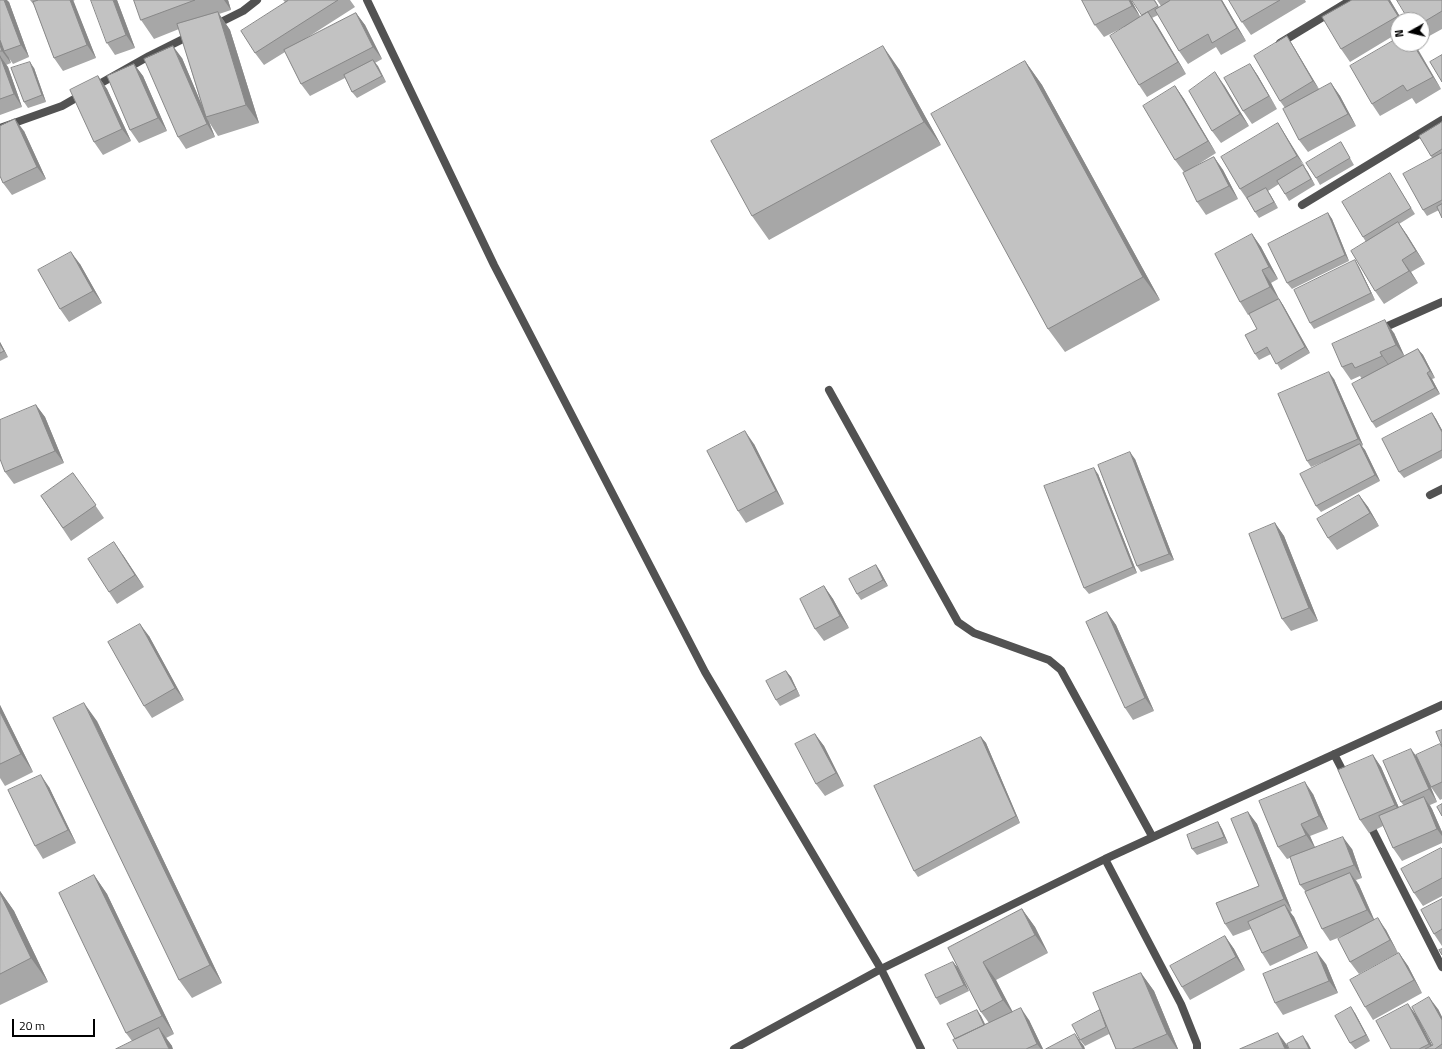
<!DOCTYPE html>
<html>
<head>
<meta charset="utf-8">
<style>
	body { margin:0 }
	#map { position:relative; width:1442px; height:1049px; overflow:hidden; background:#fff; font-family:"Titillium Web",sans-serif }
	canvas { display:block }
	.north { position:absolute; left:1390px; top:12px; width:40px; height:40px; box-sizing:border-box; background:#fff; border:1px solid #999; border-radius:50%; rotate:262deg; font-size:11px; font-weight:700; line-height:16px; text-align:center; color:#000 }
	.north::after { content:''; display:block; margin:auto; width:14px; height:18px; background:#000; clip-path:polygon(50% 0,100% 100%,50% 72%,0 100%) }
	.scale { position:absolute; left:12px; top:1019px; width:83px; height:18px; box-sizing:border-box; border:2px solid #000; border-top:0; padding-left:5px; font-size:12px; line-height:14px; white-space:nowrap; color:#000; -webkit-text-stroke:3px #fff; paint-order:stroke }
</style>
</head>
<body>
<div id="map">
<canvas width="1442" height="1049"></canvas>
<div class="north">N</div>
<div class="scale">20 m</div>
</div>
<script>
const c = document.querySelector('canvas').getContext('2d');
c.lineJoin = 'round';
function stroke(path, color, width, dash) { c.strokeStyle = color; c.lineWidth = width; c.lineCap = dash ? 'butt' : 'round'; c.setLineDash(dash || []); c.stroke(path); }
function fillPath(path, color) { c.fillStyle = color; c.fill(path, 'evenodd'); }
stroke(new Path2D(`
	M829 390 958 622 974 633 1049 660 1061 670 1152 836`), '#525252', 8);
stroke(new Path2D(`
	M367 0 494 265 705 672 881 969 921 1049
	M215 25 243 11 257 0
	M1280 43 1351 0
	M94 87 149 56 191 35
	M0 128 62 106 83 94
	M1302 205 1442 120
	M1381 329 1442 302
	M1430 495 1442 489
	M1334 754 1346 777
	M1368 821 1442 967
	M1105 859 1181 1004 1197 1044V1049
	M734 1049 881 969 1105 859 1442 705`), '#525252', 8);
fillPath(new Path2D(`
	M0 0 9 2 29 57 13 64 9 58 11 63 6 65 8 67 22 107 0 115Z
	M30 0H75L73 1 96 58 63 71 54 58 34 5Z
	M117 0 135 48 115 55 107 43Z
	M134 0H228L231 10 219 14 230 30 259 123 218 136 209 122 215 137 186 149 178 137 182 58 202 106 179 29 154 39 141 20Z
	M283 0H350L355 7 305 39 356 13 365 25 382 59 375 63 386 82 357 98 352 92 345 78 310 96 301 84 285 52 264 65 255 53 285 2Z
	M1082 0H1131L1140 17 1142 16V15L1155 0 1159 7 1161 6 1157 0H1222L1246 41 1221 55 1216 47 1188 64 1179 51 1158 15 1152 18 1157 25 1186 74 1147 97 1139 85 1124 27 1104 37 1095 25Z
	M1229 0H1305L1306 2 1251 35 1242 22Z
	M1352 0H1390L1402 20H1398V33L1350 62 1341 49Z
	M1442 0V29L1422 40V20Z
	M1287 36 1295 49 1319 90 1331 83 1340 96 1356 126 1308 152 1299 140 1285 108 1280 101Z
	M1398 44H1415L1441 89 1416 104 1412 98 1380 116 1372 104Z
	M1025 61 1042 85 1160 300 1065 352 1048 329Z
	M134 64 143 76 167 131 139 143 130 130Z
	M1250 64 1258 76 1277 109 1252 124 1243 111Z
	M34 68 46 102 28 108 24 102Z
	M899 69 941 145 769 240 752 216Z
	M98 76 107 89 131 141 103 155 94 142Z
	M1224 85 1249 126 1221 143 1212 131Z
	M1175 86 1184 99 1216 153 1191 169 1214 157 1223 170 1238 199 1206 215 1197 202 1184 172 1175 160Z
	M1442 122V218L1439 210 1427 216 1423 210 1432 158 1431 156Z
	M1278 123 1286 136 1315 185 1289 201 1279 184 1268 191 1278 208 1259 218 1255 212 1249 202 1240 189Z
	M24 131 46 179 12 195 3 183Z
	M1341 142 1354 165 1320 185 1316 178Z
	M1394 180 1415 214 1399 224 1407 235 1425 264 1411 272 1418 283 1384 304 1375 291 1366 242 1363 237Z
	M1328 213 1332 219 1349 261 1292 289 1287 283Z
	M1252 234 1261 247 1278 279 1271 283 1279 299 1283 305 1310 353 1281 370 1271 354 1259 360 1255 354 1257 329 1250 314 1248 315 1240 302Z
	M1355 260 1359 267 1375 300 1314 329 1310 323Z
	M80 264 102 303 69 322 60 309Z
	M1394 333 1404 356 1418 349 1423 355 1435 378 1432 379 1440 394 1376 428 1372 422 1362 379 1360 376 1351 380 1342 367Z
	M0 342 8 357 0 361Z
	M1334 379 1363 445 1362 446 1365 450 1380 481 1321 512 1316 506 1325 461 1311 467 1307 461Z
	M36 405 45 417 64 463 14 484 5 472Z
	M1432 413 1436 419 1442 430V458L1404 478 1399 472Z
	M754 444 784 504 746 523 738 511Z
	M1135 459 1174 560 1141 572 1137 566Z
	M73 473 104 518 71 541 41 496Z
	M1098 474 1137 573 1089 594 1084 588Z
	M1359 495 1368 507 1379 526 1337 550 1328 538Z
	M1275 523 1284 536 1318 621 1291 631 1282 619Z
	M123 555 144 587 117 604 109 592Z
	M876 565 880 571 888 586 861 600 857 594Z
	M824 586 833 599 849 628 824 641 815 629Z
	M1107 612 1116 625 1154 711 1133 720 1125 708Z
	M149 636 184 700 152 718 144 706Z
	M786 671 791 677 800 696 780 706 776 700Z
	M0 705 33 772 5 786 0 778Z
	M97 721 222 983 192 998 179 980Z
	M1442 730V799L1440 800 1431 787 1429 784 1437 802 1430 805 1432 809 1442 832V843L1402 861 1393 848 1383 826 1369 833 1360 820 1373 755 1381 767 1399 808 1404 806 1401 802 1417 758 1442 746Z
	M815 734 824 746 844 786 825 796 816 784Z
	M981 737 986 743 1020 823 918 877 914 871Z
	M49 787 76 843 43 859 35 846Z
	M1313 794 1328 829 1310 836 1315 847 1352 849 1362 878 1356 880 1359 885 1374 919 1386 930 1398 953 1359 974 1350 962 1348 934 1330 941 1322 929 1306 892 1300 885 1290 858 1287 859 1278 847Z
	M1248 812 1257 824 1292 911 1290 912 1294 917 1308 948 1270 966 1262 953 1251 929 1233 936 1225 924 1259 886Z
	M1218 822 1222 829 1228 843 1197 855 1192 849Z
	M1442 849V896L1423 906 1414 893Z
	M94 875 107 894 174 1034 166 1038 172 1046 132 1041 126 1033Z
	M0 891 14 911 48 982 0 1005Z
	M1442 899V946L1434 934Z
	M1022 909 1035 927 1048 953 996 980 1012 1012 1029 1020 1043 1049H958L955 1039 977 1010 981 1016 985 1024 989 1023 981 1012 948 948Z
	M1225 936 1234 949 1245 970 1190 1000 1182 987Z
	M1399 953 1408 966 1422 993 1373 1020 1365 1007Z
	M953 962 958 968 969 991 940 1005 936 998Z
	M1326 964 1338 993 1283 1015 1275 1003Z
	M1141 973 1154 991 1178 1049H1116L1109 1034 1085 1046 1080 1040 1100 1010Z
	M1438 1009 1442 1017V1049H1391L1417 1016 1432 1045H1433Z
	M1355 1013 1370 1041 1356 1049H1355L1350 1043Z`), '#a7a7a7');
fillPath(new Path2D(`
	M4 0H7L9 2 29 57 21 45Z
	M70 0H73L74 2 96 58 87 45Z
	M113 0H117L135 48 126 35Z
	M224 0H228L231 10Z
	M1129 0H1131L1141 18 1132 6Z
	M1221 0H1222L1246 41 1237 28Z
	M1388 0H1390L1402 20H1401L1398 16Z
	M218 12 230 30 259 123 246 105Z
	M1148 12 1157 25 1186 74 1178 62Z
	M356 13 365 25 382 59 373 47Z
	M0 35 4 51 9 58 11 63 2 51 0 45Z
	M1287 36 1295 49 1322 94 1313 81Z
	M1413 44H1415V45L1441 89 1433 77Z
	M173 46 182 58 207 117H206L209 122 215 137 207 124Z
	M883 46 899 69 941 145 924 122Z
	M0 56 8 67 22 107 14 94Z
	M373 60 378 66 386 82 382 76Z
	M1025 61 1042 85 1160 300 1143 277Z
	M30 62 34 68 46 102 42 95Z
	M134 64 143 76 167 131 158 118Z
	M1250 64 1258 76 1277 109 1269 96Z
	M1215 72 1224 85 1249 126 1240 114Z
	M98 76 107 89 131 141 122 129Z
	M1331 83 1340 96 1356 126 1348 114Z
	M1175 86 1184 99 1216 153 1208 141Z
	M15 119 24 131 46 179 37 167Z
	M1278 123 1286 136 1306 168 1297 156Z
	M1214 157 1223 170 1238 199 1229 186Z
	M1303 165 1308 172 1315 185 1311 179Z
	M1266 188 1270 194 1278 208 1274 202Z
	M1328 213 1332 219 1349 261 1345 255Z
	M1398 222 1407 235 1425 264 1416 251Z
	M1252 234 1261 247 1278 279 1269 267Z
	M71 252 80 264 102 303 93 291Z
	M1355 260 1359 267 1375 300 1371 293Z
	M1402 260 1411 272 1418 283 1409 271Z
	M1262 270 1271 283 1279 299 1270 287Z
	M1279 299 1283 305 1310 353 1305 347Z
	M1385 320 1394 333 1405 357 1396 345Z
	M0 342 8 357 4 351 0 344Z
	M1418 349 1423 355 1435 378 1430 371Z
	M1380 352 1389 365 1391 369 1382 356Z
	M1329 372 1334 379 1363 445 1358 439Z
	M1427 373 1432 379 1440 394 1435 388Z
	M36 405 45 417 64 463 55 451Z
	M1432 413 1436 419 1442 430V432Z
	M745 431 754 444 784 504 776 491Z
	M1360 444 1365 450 1380 481 1375 475Z
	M1130 452 1135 459 1174 560 1169 554Z
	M1094 468 1098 474 1137 573 1133 567Z
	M1359 495 1368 507 1379 526 1370 513Z
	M1275 523 1284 536 1318 621 1309 608Z
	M114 542 123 555 144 587 135 575Z
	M876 565 880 571 888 586 883 580Z
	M824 586 833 599 849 628 840 616Z
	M1107 612 1116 625 1154 711 1145 698Z
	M140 624 149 636 184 700 175 688Z
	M786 671 791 677 800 696 796 689Z
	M84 703 97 721 222 983 210 965Z
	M0 705 33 772 21 754 0 712Z
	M815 734 824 746 844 786 836 773Z
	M981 737 986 743 1020 823 1016 816Z
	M1411 749 1420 761 1437 802 1429 789Z
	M1373 755 1381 767 1403 817 1395 805Z
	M41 775 49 787 76 843 68 830Z
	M1305 782 1313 794 1328 829 1319 816Z
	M1424 797 1432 809 1442 832V836L1437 829Z
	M1248 812 1257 824 1292 911 1284 899Z
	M1218 822 1222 829 1228 843 1224 837Z
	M1301 824 1310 836 1315 848 1306 835Z
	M1343 837 1352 849 1362 878 1354 865Z
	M1350 873 1359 885 1375 922 1367 910Z
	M94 875 107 894 174 1034 162 1016Z
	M0 891 14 911 48 982 31 958 0 893Z
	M1285 905 1294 917 1308 948 1300 936Z
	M1022 909 1035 927 1048 953 1035 935Z
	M1378 918 1386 930 1398 953 1390 940Z
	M1225 936 1234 949 1245 970 1236 957Z
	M1317 952 1326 964 1338 993 1329 981Z
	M1399 953 1408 966 1422 993 1414 980Z
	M953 962 958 968 969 991 964 985Z
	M983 962 996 980 1016 1018 1003 1000Z
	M1141 973 1154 991 1178 1049H1177L1167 1034Z
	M1429 997 1438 1009 1442 1017V1020Z
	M1408 1004 1417 1016 1434 1049H1432L1429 1044Z
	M1351 1007 1355 1013 1370 1041 1366 1035Z
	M1021 1008 1029 1020 1043 1049H1041L1037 1044Z
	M977 1010 981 1016 990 1035 986 1028Z
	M159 1028 172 1046 173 1049H169Z
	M1278 1033 1287 1045 1289 1049H1285Z
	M1075 1034 1084 1046 1085 1049H1083Z
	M1303 1036 1308 1043 1311 1049H1309Z`), '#888');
const building = new Path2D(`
	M0 0H4L21 45 4 51 0 40Z
	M39 0H70L87 45 54 58 33 2Z
	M91 0H113L126 35 107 43Z
	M134 0H195L141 20Z
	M289 0H338L255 53 241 31Z
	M1082 0H1129L1132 6 1095 25Z
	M1132 0H1154L1158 6 1142 15Z
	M1171 0H1221L1237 28 1212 43 1208 34 1179 51 1155 10Z
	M1229 0H1280L1242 22Z
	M1352 0H1388L1398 16 1341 49 1322 17Z
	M1397 0H1442V11L1422 23V20H1409Z
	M218 12 246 105 206 117 177 24Z
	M1148 12 1178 62 1139 85 1110 36Z
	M356 13 373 47 301 84 284 50Z
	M1287 36 1313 81 1280 101 1254 56Z
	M1398 38V44H1413L1433 77 1407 91 1403 85 1372 104 1350 66Z
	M0 45 2 51H0Z
	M173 46 207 124 178 137 144 59Z
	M883 46 924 122 752 216 711 141Z
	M1442 55V82L1430 62Z
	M0 56 14 94 0 99Z
	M373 60 382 76 352 92 344 75Z
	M1025 61 1143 277 1048 329 931 114Z
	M30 62 42 95 24 102 11 68Z
	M134 64 158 118 130 130 107 76Z
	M1250 64 1269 96 1243 111 1224 78Z
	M1215 72 1240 114 1212 131 1189 91Z
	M98 76 122 129 94 142 70 90Z
	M1331 83 1348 114 1299 140 1283 109Z
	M1175 86 1208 141 1175 160 1143 106Z
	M15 119 37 167 3 183 0 176V126Z
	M1442 122V149L1431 156 1419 136Z
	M1278 123 1297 156 1240 189 1221 157Z
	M1341 142 1350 158 1316 178 1306 163Z
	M1442 153V200L1423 210 1403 174Z
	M1214 157 1229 186 1197 202 1183 173Z
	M1303 165 1311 179 1285 194 1277 181Z
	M1390 173 1411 208 1363 237 1342 202Z
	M1266 188 1274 202 1255 212 1247 198Z
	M1442 204V218L1437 207Z
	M1328 213 1345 255 1287 283 1268 244Z
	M1398 222 1416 251 1402 260 1409 271 1375 291 1351 251Z
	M1252 234 1269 267 1262 270 1270 287 1240 302 1215 254Z
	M71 252 93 291 60 309 38 270Z
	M1355 260 1371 293 1310 323 1294 290Z
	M1279 299 1305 347 1276 364 1267 347 1255 354 1245 335 1257 329 1249 314Z
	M1385 320 1396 345 1380 352 1382 356 1355 368 1352 363 1342 367 1332 344Z
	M0 344 4 351 0 353Z
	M1418 349 1430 371 1427 373 1435 388 1372 422 1352 384Z
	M1329 372 1358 439 1307 461 1278 394Z
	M36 405 55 451 5 472 0 459V420Z
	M1432 413 1442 432V450L1399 472 1382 439Z
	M745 431 776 491 738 511 707 451Z
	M1360 444 1375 475 1316 506 1300 474Z
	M1130 452 1169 554 1137 566 1098 465Z
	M1094 468 1133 567 1084 588 1044 486Z
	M73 473 96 505 63 528 41 496Z
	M1359 495 1370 513 1328 538 1317 519Z
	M1275 523 1309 608 1282 619 1249 534Z
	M114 542 135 575 109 592 88 559Z
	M876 565 883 580 857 594 849 579Z
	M824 586 840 616 815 629 800 599Z
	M1107 612 1145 698 1125 708 1086 622Z
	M140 624 175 688 144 706 108 642Z
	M786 671 796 689 776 700 766 681Z
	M84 703 210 965 179 980 53 718Z
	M0 712 21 754 0 764Z
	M1442 730V746L1436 732Z
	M815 734 836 773 816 784 795 744Z
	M981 737 1016 816 914 871 874 786Z
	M1440 744 1442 747V782L1431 787 1416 755Z
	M1411 749 1429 789 1401 802 1383 761Z
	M1373 755 1395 805 1360 820 1338 770Z
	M41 775 68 830 35 846 8 790Z
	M1305 782 1319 816 1301 824 1306 835 1278 847 1259 801Z
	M1424 797 1437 829 1393 848 1379 816Z
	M1442 804V816L1437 807Z
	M1248 812 1284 899 1225 924 1216 903 1259 886 1231 819Z
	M1218 822 1224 837 1192 849 1187 835Z
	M1343 837 1354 865 1300 885 1290 857Z
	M1441 848 1442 849V878L1414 893 1401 869Z
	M1350 873 1367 910 1322 929 1305 892Z
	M94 875 162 1016 126 1033 59 893Z
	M0 893 31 958 0 974Z
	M1442 899V929L1434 934 1421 910Z
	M1285 905 1300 936 1262 953 1248 922Z
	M1022 909 1035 935 983 962 1003 1000 981 1012 948 948Z
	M1378 918 1390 940 1350 962 1338 939Z
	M1225 936 1236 957 1182 987 1170 966Z
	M1442 949V955L1439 950Z
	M1317 952 1329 981 1275 1003 1263 974Z
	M1399 953 1414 980 1365 1007 1350 980Z
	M953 962 964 985 936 998 925 975Z
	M1141 973 1167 1034 1132 1049H1116L1093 993Z
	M1429 997 1442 1020V1044L1435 1049H1425L1433 1045 1412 1007Z
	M1408 1004 1429 1044 1419 1049H1391L1376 1021Z
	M1351 1007 1366 1035 1350 1043 1335 1016Z
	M1021 1008 1037 1044 1026 1049H958L953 1040Z
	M977 1010 984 1025 955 1039 947 1024Z
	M1100 1010 1106 1027 1080 1040 1072 1025Z
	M159 1028 169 1049H116Z
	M1278 1033 1285 1049H1240Z
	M1075 1034 1083 1049H1046Z
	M1303 1036 1309 1049H1289L1287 1044Z`);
fillPath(building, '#c2c2c2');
stroke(building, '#888', 1);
</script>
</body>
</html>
